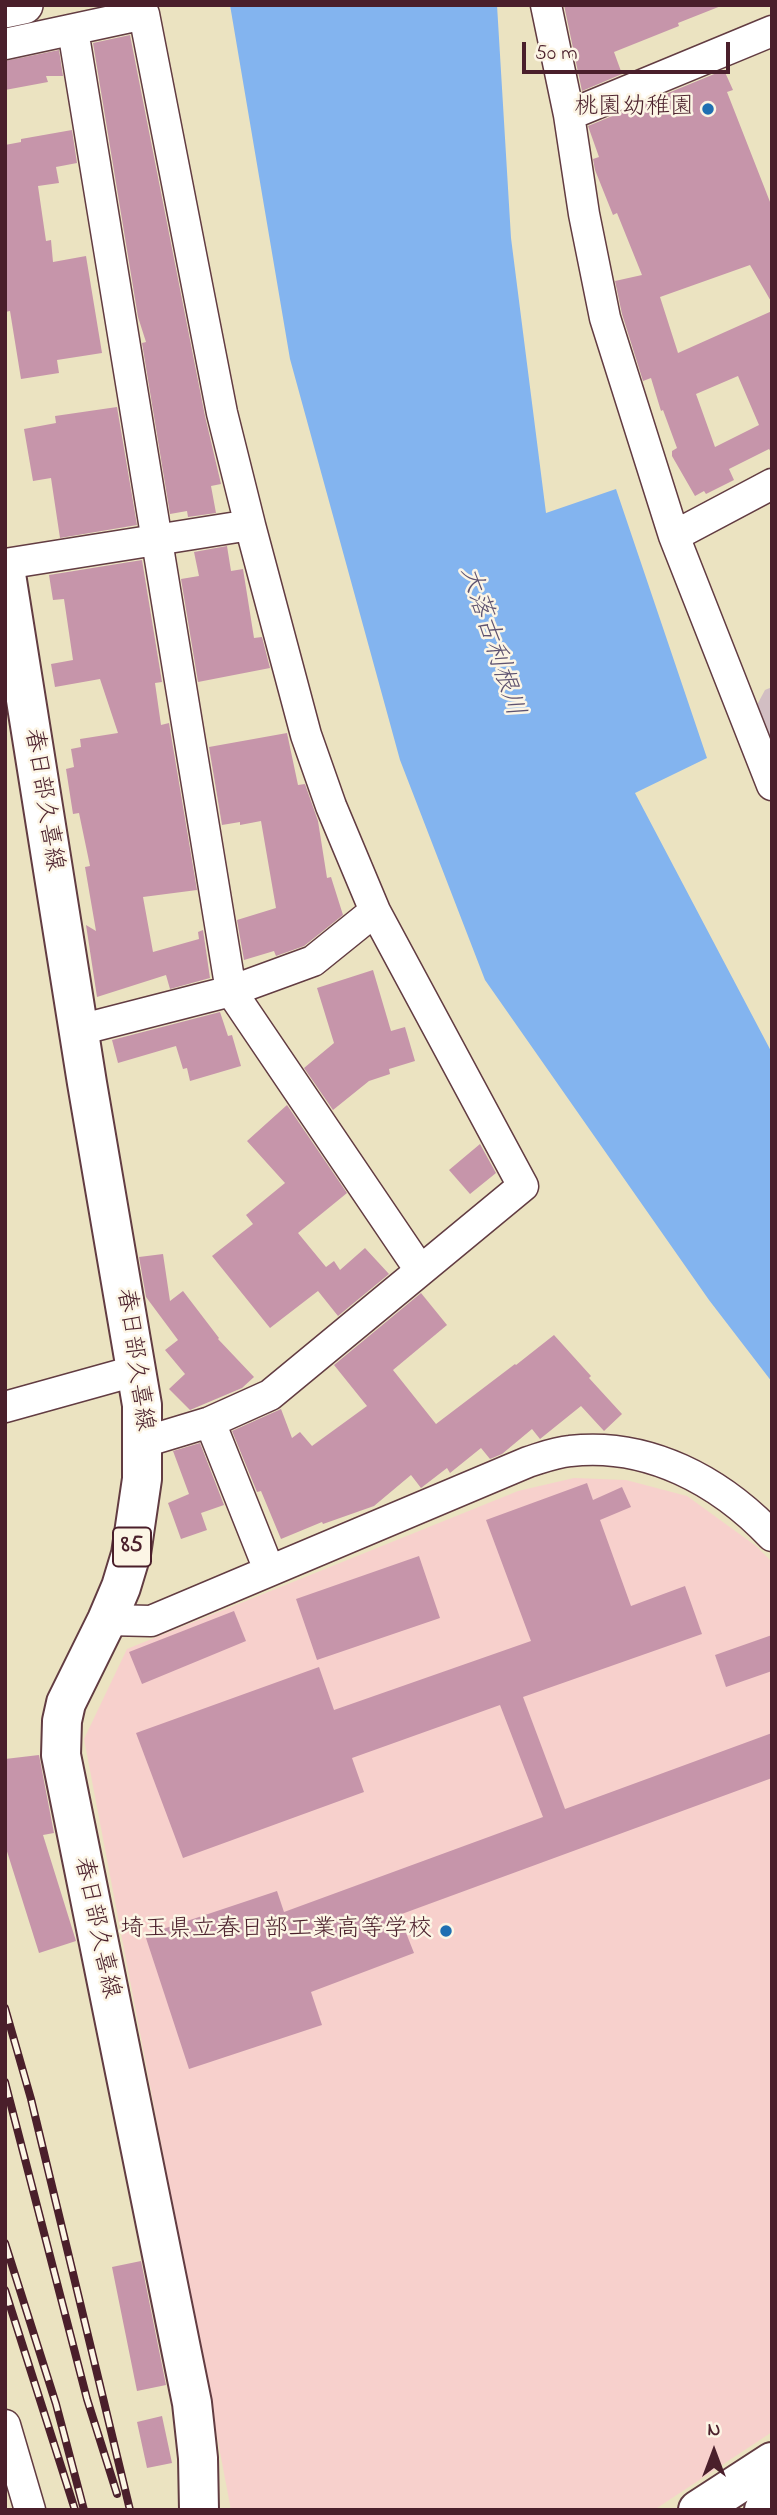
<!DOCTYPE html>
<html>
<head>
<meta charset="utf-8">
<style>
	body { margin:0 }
	#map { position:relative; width:777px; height:2515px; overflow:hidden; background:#ebe3c1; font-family:"Indie Flower",sans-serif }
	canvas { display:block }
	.frame { position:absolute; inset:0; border:7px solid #4a1f2b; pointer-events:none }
	.north { position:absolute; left:679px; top:2417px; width:70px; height:70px; -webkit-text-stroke:5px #fcf5e5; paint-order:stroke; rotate:0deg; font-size:19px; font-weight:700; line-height:28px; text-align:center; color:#4a1f2b }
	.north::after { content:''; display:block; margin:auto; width:24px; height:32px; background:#4a1f2b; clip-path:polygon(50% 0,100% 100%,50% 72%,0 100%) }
	.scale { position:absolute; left:522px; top:42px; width:208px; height:32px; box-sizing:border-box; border:4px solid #4a1f2b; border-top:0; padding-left:9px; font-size:21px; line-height:24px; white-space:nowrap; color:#4a1f2b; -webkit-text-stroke:5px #fcf5e5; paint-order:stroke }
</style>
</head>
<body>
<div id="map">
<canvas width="777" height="2515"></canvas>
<div class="frame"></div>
<div class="north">N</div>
<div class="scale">50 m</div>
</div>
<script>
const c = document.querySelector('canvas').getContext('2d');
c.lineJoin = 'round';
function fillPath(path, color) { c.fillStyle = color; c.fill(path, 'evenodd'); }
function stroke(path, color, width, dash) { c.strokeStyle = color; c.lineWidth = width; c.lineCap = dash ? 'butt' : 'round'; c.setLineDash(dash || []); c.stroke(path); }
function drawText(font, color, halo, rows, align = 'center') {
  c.font = font + ' "Indie Flower","Klee One",sans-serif'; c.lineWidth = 5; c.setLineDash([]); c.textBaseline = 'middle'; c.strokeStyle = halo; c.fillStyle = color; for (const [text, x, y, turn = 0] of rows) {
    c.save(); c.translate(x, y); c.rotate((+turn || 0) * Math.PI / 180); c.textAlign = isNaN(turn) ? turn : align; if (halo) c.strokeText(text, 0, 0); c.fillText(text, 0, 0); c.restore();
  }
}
fillPath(new Path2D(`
	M574 1478 626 1480 687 1496 756 1546 772 1562V2432L654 2510H231L84 1739 127 1649 518 1491Z`), '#f7d0cc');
fillPath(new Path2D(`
	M772 687V759L751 716 765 690Z`), '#d2bec3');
fillPath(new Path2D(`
	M230 5H497L511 238 546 513 616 489 707 758 635 793 772 1053V1382L709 1300 485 980 400 760 290 359Z`), '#83b4ef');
fillPath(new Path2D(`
	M564 5H721V6L678 23 679 26 614 52 622 74 582 91Z
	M130 35 205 416 221 484 211 486 216 513 188 517 187 511 170 514 142 343 146 342 138 317 93 43Z
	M59 50 63 76H46L48 82 5 90V61Z
	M724 70 733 90 727 92 772 207V303L750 265 660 297 678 353 772 311V454L769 449 729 469 734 480 706 494 704 491 695 496 672 456V451L677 448 663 410 661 411 651 378 643 381 622 314 615 281 642 275 617 213 613 215 595 170 593 159 599 157 588 126ZM738 376 759 425 715 447 696 394Z
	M72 130 77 163 56 167 59 183 38 186 46 241 51 240 53 262 86 256 102 353 57 360 59 373 21 379 10 311 5 312V145L21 142V139Z
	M117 407 137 525 60 538 51 478 33 481 24 429 56 423 55 416Z
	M227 546 231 571 243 569 254 638 262 637 270 668 198 682 181 579 199 576 194 552Z
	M142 560 162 682 155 683 161 725 169 723 197 890 143 897 153 952 199 939 198 932 203 930 210 978 170 989 166 975 97 997 86 925 96 931 85 867 90 866 79 813 73 814 66 769 74 767 71 749 81 747 80 739 118 733 100 679 55 687 51 664 73 660 64 599 53 600 49 575Z
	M287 733 298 785 305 784 318 821 327 878 331 877 343 915 304 946 276 956 274 951 244 960 237 920 276 908 261 821 240 825V822L222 825 209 747Z
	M373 970 391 1031 405 1027 415 1061 389 1069 390 1074 369 1081 333 1110 304 1068 334 1043 317 988Z
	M220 1012 228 1036 232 1035 241 1066 190 1081 187 1068 183 1069 176 1046 118 1063 112 1040Z
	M287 1105 347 1193 298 1233 326 1267 334 1261 340 1270 365 1248 389 1274 338 1316 318 1291 270 1328 212 1256 253 1224 246 1215 285 1183 247 1141Z
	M480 1144 496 1173 470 1194 449 1170Z
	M163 1254 170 1301 183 1291 219 1338 218 1339 254 1377 242 1388 190 1410 169 1389 185 1374 165 1350 178 1340 146 1297 139 1257Z
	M421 1293 447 1325 393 1370 436 1424 515 1364 516 1365 554 1335 591 1376 589 1378 622 1414 604 1431 581 1406 540 1439 532 1429 502 1454 490 1459 481 1448 450 1473 447 1468 421 1488 411 1475 374 1506 323 1524 322 1522 281 1539 261 1491 257 1492 232 1431 281 1409 292 1438 300 1432 312 1446 367 1406 334 1365Z
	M200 1443 224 1505 201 1513 207 1530 181 1539 168 1503 189 1494 173 1451Z
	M587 1483 593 1500 622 1487 631 1507 600 1520 631 1606 685 1586 702 1634 523 1697 565 1809 772 1733V1778L399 1915 414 1953 311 1992 322 2025 189 2069 145 1935 277 1891 284 1912 543 1817 500 1705 352 1758 364 1792 183 1858 136 1733 319 1667 334 1710 531 1641 486 1520Z
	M419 1556 440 1618 317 1660 296 1599Z
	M234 1611 246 1641 142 1684 129 1652Z
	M772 1635V1671L726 1687 715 1655Z
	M39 1755 54 1833 43 1835 76 1941 39 1953 5 1845V1759Z
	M141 2261 166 2385 137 2391 112 2267Z
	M162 2416 172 2463 147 2468 137 2422Z`), '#c695aa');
const minor = new Path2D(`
	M546 5 569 115 584 214 605 318 674 536 772 785
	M73 30 231 991 420 1270
	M5 44 144 14 222 413 250 525
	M569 115 772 31
	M674 536 772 484
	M5 564 250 525 306 735 331 806 375 911 313 961 231 991 79 1030
	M5 1407 138 1370
	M210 1422 269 1570
	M144 1442 210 1422 270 1395 523 1186 375 911
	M107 1620 151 1621 528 1462C541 1458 556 1452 570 1451 648 1442 720 1481 772 1536
	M5 2425 30 2510`);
const tertiary = new Path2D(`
	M5 9 24 5`);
const primary = new Path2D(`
	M5 568 87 1083 142 1405V1479L131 1554 121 1587 107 1620 66 1703 62 1721 61 1755 192 2403 198 2458 199 2510`);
const trunk = new Path2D(`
	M698 2510 772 2462
	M764 2510 772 2504`);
stroke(minor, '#623c42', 33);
stroke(tertiary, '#623c42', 40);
stroke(primary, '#623c42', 42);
stroke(trunk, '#623c42', 42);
stroke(minor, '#fff', 30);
stroke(tertiary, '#fff', 37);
stroke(primary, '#fff', 38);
stroke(trunk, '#fff', 38);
const rail = new Path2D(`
	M5 2008 31 2099 130 2510
	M5 2082 87 2399 117 2494
	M5 2243 56 2404 84 2510
	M5 2290 75 2510`);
stroke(rail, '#4a1f2b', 8);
stroke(rail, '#fcf5e5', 5, [16]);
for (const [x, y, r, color] of [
	[708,109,7,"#1f6fb2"],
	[446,1931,7,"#1f6fb2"]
]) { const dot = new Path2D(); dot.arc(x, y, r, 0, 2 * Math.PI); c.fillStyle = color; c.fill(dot); stroke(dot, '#fcf5e5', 2.5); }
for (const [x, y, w] of [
	[132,1547,38]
]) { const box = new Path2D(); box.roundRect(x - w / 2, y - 19.5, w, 39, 5); c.fillStyle = '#fcf5e5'; c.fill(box); stroke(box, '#4a1f2b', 2); }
drawText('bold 23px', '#4a1f2b', null, [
	["85",132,1547]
]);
drawText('24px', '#4a1f2b', '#fcf5e5', [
	["桃園幼稚園",694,109],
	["埼玉県立春日部工業高等学校",432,1931]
], 'right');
drawText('24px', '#4a1f2b', '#fcf5e5', [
	["春日部久喜線",42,800,81],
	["春日部久喜線",133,1360,82],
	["春日部久喜線",95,1928,78]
]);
drawText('italic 26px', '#5e5370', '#fcf5e5', [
	["大落古利根川",490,642,72]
]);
</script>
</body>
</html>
